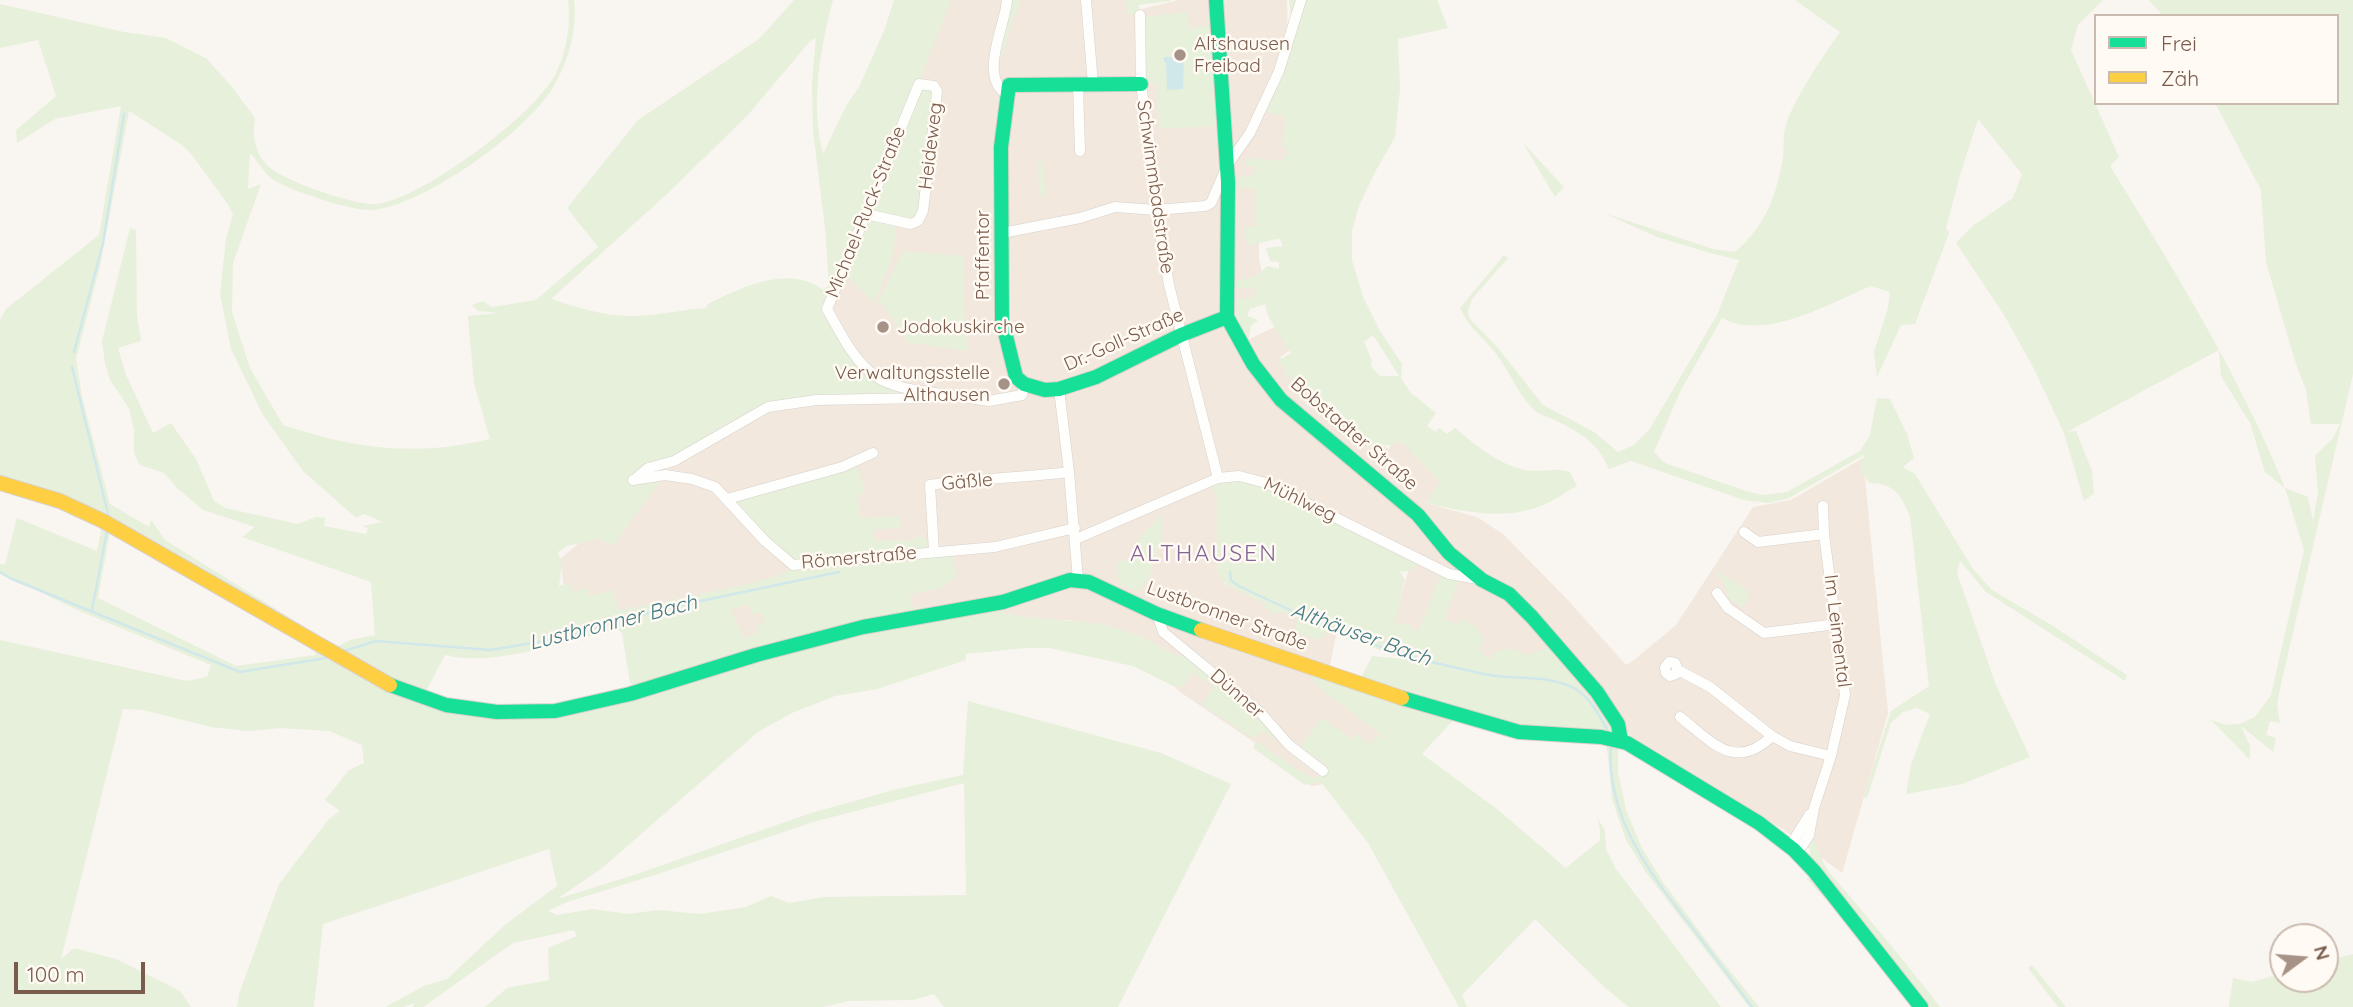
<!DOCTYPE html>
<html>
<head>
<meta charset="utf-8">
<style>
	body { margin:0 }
	#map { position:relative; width:2353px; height:1007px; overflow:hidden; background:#f9f5f0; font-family:Quicksand,sans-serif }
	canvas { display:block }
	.legend { position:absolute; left:2094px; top:14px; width:245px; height:91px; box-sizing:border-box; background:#fffaf3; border:2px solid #cabbb1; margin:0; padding:9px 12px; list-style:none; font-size:21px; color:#7a5c4d }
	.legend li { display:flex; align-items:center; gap:14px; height:35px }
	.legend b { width:35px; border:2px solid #cabbb1 }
	.north { position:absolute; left:2269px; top:923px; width:70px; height:70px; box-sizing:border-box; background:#fffaf3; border:2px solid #cabbb1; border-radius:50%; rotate:74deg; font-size:19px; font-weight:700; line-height:28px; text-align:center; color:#7a5c4d }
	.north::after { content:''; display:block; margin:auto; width:24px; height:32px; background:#a69286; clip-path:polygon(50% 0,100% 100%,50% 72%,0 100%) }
	.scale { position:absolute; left:14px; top:962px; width:131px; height:32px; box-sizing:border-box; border:4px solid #7a5c4d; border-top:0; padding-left:9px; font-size:21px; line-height:24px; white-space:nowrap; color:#7a5c4d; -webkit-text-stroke:5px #fffaf3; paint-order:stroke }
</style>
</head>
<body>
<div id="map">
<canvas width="2353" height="1007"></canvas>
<ul class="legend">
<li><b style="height:9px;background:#16e098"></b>Frei</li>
<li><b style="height:9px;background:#ffcf43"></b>Zäh</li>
</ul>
<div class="north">N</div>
<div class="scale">100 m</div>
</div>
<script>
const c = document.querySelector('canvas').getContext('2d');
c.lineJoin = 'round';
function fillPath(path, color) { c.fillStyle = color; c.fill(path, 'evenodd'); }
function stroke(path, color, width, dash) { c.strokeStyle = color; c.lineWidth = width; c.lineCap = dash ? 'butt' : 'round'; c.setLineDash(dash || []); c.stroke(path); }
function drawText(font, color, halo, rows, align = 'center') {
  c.font = font + ' Quicksand,sans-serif'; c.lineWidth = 5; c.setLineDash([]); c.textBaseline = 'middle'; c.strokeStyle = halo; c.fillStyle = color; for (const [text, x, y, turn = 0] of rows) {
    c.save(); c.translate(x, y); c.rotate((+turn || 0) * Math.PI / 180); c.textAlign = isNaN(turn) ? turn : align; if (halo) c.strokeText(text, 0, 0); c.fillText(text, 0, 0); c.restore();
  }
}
fillPath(new Path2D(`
	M947 0H1134L1137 10 1179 0H1287L1290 175 1259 173V259L1268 301 1235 307 1243 342 1281 324 1295 347 1280 357 1301 386 1323 407 1368 444 1374 439 1388 449 1398 438 1446 480 1426 503 1477 517 1503 534 1567 599 1626 665 1634 660 1676 625 1753 507 1791 500 1863 458 1888 713 1842 873 1787 832 1633 738 1580 682 1388 641 1412 558 1218 476 1217 563 1225 584 1337 631 1326 684 1431 769 1311 786 1254 742 1180 692 1175 687 1183 671 1136 639 1069 620 1019 622 740 653 718 596 570 629 560 559 677 461 765 410 817 404 917 402 916 387 877 372 855 349 831 305Z`), '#f2e8de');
fillPath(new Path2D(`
	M568 0H574C577 28 570 57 556 82 533 128 423 207 371 210 351 211 293 191 275 181 265 175 258 161 250 153L248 189 261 184 233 263 232 312 250 368 283 425C355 449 416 457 490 439L474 383 468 316 499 313 478 311 472 305 483 301 492 307 536 300 598 247 567 208 638 120 759 39 794 0H833C820 50 810 103 823 154L847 104 859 87 884 31 894 0H951L919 83 934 86 918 221 866 214 827 309 875 376 902 387 911 398 768 407 634 479 665 475 613 546 598 539 567 546 558 552 562 563 559 586 570 583 573 592 587 588 590 597 612 590 618 608 622 610 750 584 783 574 796 565 727 499 850 464 859 471 865 493 858 494 860 518 900 516 901 527 874 530V540L907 541 923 536 934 552 952 550 957 578 938 589 910 594 912 608 1003 602 995 610 1024 617 1102 624 1143 637 1174 655 1195 658 1260 712 1282 744 1264 731 1252 738 1201 704 1214 687 1193 672 1184 685 1175 687 1133 666 1049 648H1025L966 654V660L877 689 835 696 792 713 758 732 601 869 557 899 637 874 811 813 897 789 963 775 968 701 1161 753 1231 784 1118 1007H944L934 994 913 1000 849 1001 823 1007H485L507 988 549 980 548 948 577 936 574 930 513 943 423 1007H412L415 1003 403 1007H385L424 986 447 979 506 924 557 886 549 849 323 924 314 1007H237L239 994 279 884 329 819 340 811 325 800 349 770 364 763 362 745 329 731 280 728 248 731 211 727 143 710 123 709 61 959 74 948 116 959 180 991 191 1007H0V640L187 681 207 677 211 665 84 613 0 573V564L5 565 17 518 97 551 103 522 0 483V320L6 309 99 235 121 106 55 119 17 143 16 130 56 96 38 40 0 48V4L124 32 166 38 207 59 232 87 255 118C252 135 254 149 265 163 276 179 358 207 378 204 424 197 536 114 556 73 567 50 571 25 568 0ZM816 38 812 84 813 131 825 228 829 285 823 290C788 264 743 287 708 304L706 308C680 310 656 316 630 316 603 316 576 307 551 299L668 193 748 115 810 41ZM129 111 182 145 192 155 227 203 233 214 226 239 220 294 231 349 263 415 303 471 356 518 364 514 383 522 362 526 368 528 366 534 324 526 325 518 316 517 298 524 225 508 214 501 196 459 171 423 153 433 126 375 118 348 141 341 137 315 136 230 130 228 102 341 105 364 110 380 129 408 134 430V453L140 465 164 473 177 488 203 510 255 527 242 537 371 582 375 635 350 640 337 647 165 540 151 520 149 527 110 504 82 397 76 359 100 266ZM111 526 309 640 316 655 236 666 98 598ZM748 604 753 615 761 612 765 623 756 626 758 633 744 638 731 610ZM617 629 622 633 630 683 633 684C567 712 494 715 425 693L445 655C492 668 570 640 617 629ZM964 783 966 895 824 897 789 903 771 896 746 907 700 914 659 910 628 914 592 909 557 915 548 911 567 902 661 873 813 822Z
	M1012 0H1021L1008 35 1003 57 993 56 1008 3Z
	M1125 0H1170V1L1139 5 1140 15 1128 14Z
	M1289 0H1437L1448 28 1398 39 1400 89 1395 137 1375 172 1359 206 1352 231V260L1363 297 1380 331 1402 364 1401 378 1411 393 1436 413 1427 426 1436 432 1439 428 1447 434 1455 428C1475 444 1495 462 1521 469 1537 474 1554 467 1570 472L1577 486C1566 492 1555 500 1543 505 1505 521 1465 512 1426 503L1440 482 1404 444 1394 441V446L1378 444 1371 448 1330 401 1320 408 1291 376 1288 379 1282 372 1286 370 1279 360 1291 353 1268 316 1265 304 1250 309 1247 316 1258 320 1251 326 1248 343 1243 346 1227 301 1253 297 1257 291 1251 287 1237 289 1235 281 1257 276 1267 266 1279 269V262L1270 261 1266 248 1283 246 1280 239C1268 239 1259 245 1248 245L1244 228 1256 226 1255 188 1238 187V177L1254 175 1255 167 1245 165V158L1284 161V157L1287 155 1288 149 1282 148 1286 117 1261 111 1292 29ZM1373 335 1399 376H1380L1371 366 1372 361 1364 342Z
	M1795 0H2103L2078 25 2071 50 2119 157 2110 166C2174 270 2239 374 2285 488L2308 497 2313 521 2318 492 2315 456 2333 438 2340 424H2311L2306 390 2295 361 2266 262 2261 190 2215 103H2337V16H2163L2149 0H2353V374L2281 684 2277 705 2280 723 2270 721 2266 735 2276 738 2273 752 2241 726 2250 746V760L2211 720 2227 725 2239 724 2255 717 2271 695 2304 550 2285 488 2265 472 2250 423 2221 376 2219 350 2067 432 2076 431 2092 471 2094 493 2084 501 2064 433 2033 367 2004 315 1956 243 1974 225 2013 198 2022 174 1978 119 1961 172 1946 228 1949 233 1915 324 1901 325 1877 377 1874 352 1888 308 1890 292 1871 286C1830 303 1765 342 1722 318L1680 392 1654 452 1665 463 1749 492 1763 495 1787 492 1860 451 1870 435 1877 398 1890 399 1907 434 1914 458 1903 467 1915 474 1973 569 1992 590 2053 626 2127 675 2125 681 1986 592 1960 561 1957 573 1996 685 2030 757 1962 784 1906 794 1911 765 1930 714 1917 708 1903 712 1891 723 1867 798 1863 797 1891 711 1929 686 1910 516C1900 494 1894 483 1869 483L1859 467 1865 454 1789 498 1769 503 1744 500 1631 461 1609 469C1598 442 1579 432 1553 419 1548 417 1543 416 1538 413 1519 398 1511 373 1497 355 1485 339 1468 327 1460 308L1504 255 1508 258 1472 299 1468 311 1469 318 1498 348 1543 405 1594 432 1618 452 1634 445 1649 430 1717 315 1739 260 1714 254 1657 237 1604 213 1713 249 1735 252C1764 227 1775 200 1782 163 1785 151 1782 137 1786 125 1792 102 1825 53 1840 32Z
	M1187 12 1190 28 1214 26 1220 126 1159 129 1157 83 1144 84 1143 17Z
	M1523 143 1564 187 1555 197Z
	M1042 160 1046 196H1039L1038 161Z
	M867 216 897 222 892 259 874 303 845 273Z
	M903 251 963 256 964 315 968 351 905 342 904 334 879 300Z
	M1239 476 1421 560 1412 570 1400 572 1405 579 1394 626C1405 619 1410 625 1418 632L1442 571 1461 576 1444 620 1458 624 1461 618 1476 627 1484 641 1478 649 1489 659 1496 651 1511 649 1528 655 1556 645 1618 724V772L1626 810 1642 848 1663 882 1715 952 1759 1007H1749L1645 871 1626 840 1612 799 1606 738 1579 736 1458 715 1422 754 1497 809 1566 868 1600 840V829L1597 817 1605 831 1606 849 1616 869 1721 1007H1629L1604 987 1535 919 1462 995 1467 1007H1459L1368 843 1321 782 1305 785 1253 748 1256 741 1303 773 1316 779 1323 771 1328 776V767L1301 747 1321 718 1354 740 1358 735 1370 744 1377 735 1392 743 1318 687 1302 664 1358 684 1372 656 1404 659 1327 631 1324 637 1318 640 1295 632 1297 618 1281 612 1274 614 1263 606 1265 604 1227 585 1217 573V502L1212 480Z
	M1161 514 1163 546 1157 549 1148 581 1137 591 1120 585 1116 563 1134 557V545Z
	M1718 572 1750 592 1743 608 1728 598 1724 581 1716 574Z
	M1809 835C1820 845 1820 861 1830 873 1867 917 1905 961 1940 1007H1911L1840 915 1806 878 1815 880 1821 871 1810 855Z
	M2353 954V1007H2229L2233 978 2252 982 2283 973V979H2325V961Z
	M2032 965 2066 1007H2058L2028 968Z`), '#e7f0db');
fillPath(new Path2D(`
	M1164 57H1184L1183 89 1167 90 1166 62H1164Z`), '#d0e8ea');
stroke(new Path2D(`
	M74 352 103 243 124 114
	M72 367 108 514
	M0 572 12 579 240 672 326 658
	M1230 572 1231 580 1237 585C1288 610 1341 633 1395 652 1422 661 1451 666 1479 673 1510 681 1544 673 1574 688 1590 697 1598 714 1607 729
	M92 610 107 531
	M344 651 376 641 490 650 563 638 662 609 839 572
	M1611 747C1606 817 1650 873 1690 925 1711 952 1732 980 1752 1007`), '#d0e8ea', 2.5);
const street = new Path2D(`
	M1007 0C1006 24 977 78 1008 95
	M1086 0 1093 84
	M1140 15 1141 84 1152 160 1156 210 1169 285 1218 478
	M1078 85 1080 151
	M866 214 911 224 918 221 923 211 936 102 937 91 934 86 919 84 827 309C840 332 853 360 875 376 895 390 926 391 949 395
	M1002 233 1080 218 1115 207 1156 210 1205 206 1211 203 1227 166 1250 133 1279 71 1301 0
	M1059 389 1069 472 1078 580
	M633 480 665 475 692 479 715 487 765 541 793 565 995 547 1075 528
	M634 480 648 468 674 461 768 407 816 400 926 398 949 395 989 401 1022 395 1024 384
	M727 499 842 467 873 453
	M1823 506 1824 534
	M1744 532 1758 542 1824 534 1845 695 1831 756 1814 808 1809 835 1802 846 1794 850
	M1076 539 1218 478 1239 476 1266 483 1449 574 1478 579
	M934 552 930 485C976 478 1023 478 1069 472
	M1717 593 1728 608 1764 633 1837 624
	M1157 614 1163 632 1260 712 1289 745 1323 771
	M1678 670 1676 674 1670 676 1666 673 1665 667 1669 662 1675 663 1678 670 1710 687 1772 736 1790 746 1831 756
	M1680 717C1712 742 1735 772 1772 736
	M1794 850 1795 838 1810 814`);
const fast = new Path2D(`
	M1216 0 1228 182 1227 317 1253 364 1281 400 1418 515 1449 553 1482 580 1509 594 1532 617 1597 692 1618 724 1621 740
	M1141 84 1009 85 1001 147 1002 320 1016 377 1024 384 1045 390 1059 389 1096 377 1181 335 1227 317
	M390 685 446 705 497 712 555 711 630 694 756 655 863 627 1003 602 1070 580 1089 582 1157 614 1201 630
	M1402 698 1519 732 1601 737 1627 743 1759 823 1794 850 1814 871 1921 1007`);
const slow = new Path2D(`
	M0 483 60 501 103 521 390 685
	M1201 630 1402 698`);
stroke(street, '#d7d1cb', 11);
stroke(fast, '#d9d2cb', 16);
stroke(slow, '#d9d2cb', 16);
stroke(street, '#fefefd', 10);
stroke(fast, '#16e098', 14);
stroke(slow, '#ffcf43', 14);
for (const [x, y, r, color] of [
	[1180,55,7,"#a69286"],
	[883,327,7,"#a69286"],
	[1004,384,7,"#a69286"]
]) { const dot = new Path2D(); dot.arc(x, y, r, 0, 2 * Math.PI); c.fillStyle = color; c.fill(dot); stroke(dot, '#fffaf3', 2.5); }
drawText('19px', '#7a5c4d', '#fffaf3', [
	["Altshausen",1194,44],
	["Freibad",1194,66],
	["Jodokuskirche",897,327],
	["Verwaltungsstelle",990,373,"right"],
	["Althausen",990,395,"right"]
], 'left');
drawText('19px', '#7a5c4d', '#fffaf3', [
	["Heideweg",931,146,-83],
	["Schwimmbadstraße",1155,187,82],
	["Michael-Ruck-Straße",866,212,-68],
	["Pfaffentor",983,255,-90],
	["Dr.-Goll-Straße",1124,340,-24],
	["Bobstadter Straße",1354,434,41],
	["Gäßle",967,482,-5],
	["Mühlweg",1300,500,26],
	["Römerstraße",859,558,-5],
	["Lustbronner Straße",1227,616,20],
	["Im Leimental",1837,631,83],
	["Dünner",1237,694,41]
]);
drawText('italic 21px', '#437c86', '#fffaf3', [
	["Lustbronner Bach",613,623,-14],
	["Althäuser Bach",1361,635,20]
]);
c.letterSpacing = '2px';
drawText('23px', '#846695', '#fffaf3', [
	["ALTHAUSEN",1204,554]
]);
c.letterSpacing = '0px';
</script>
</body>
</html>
